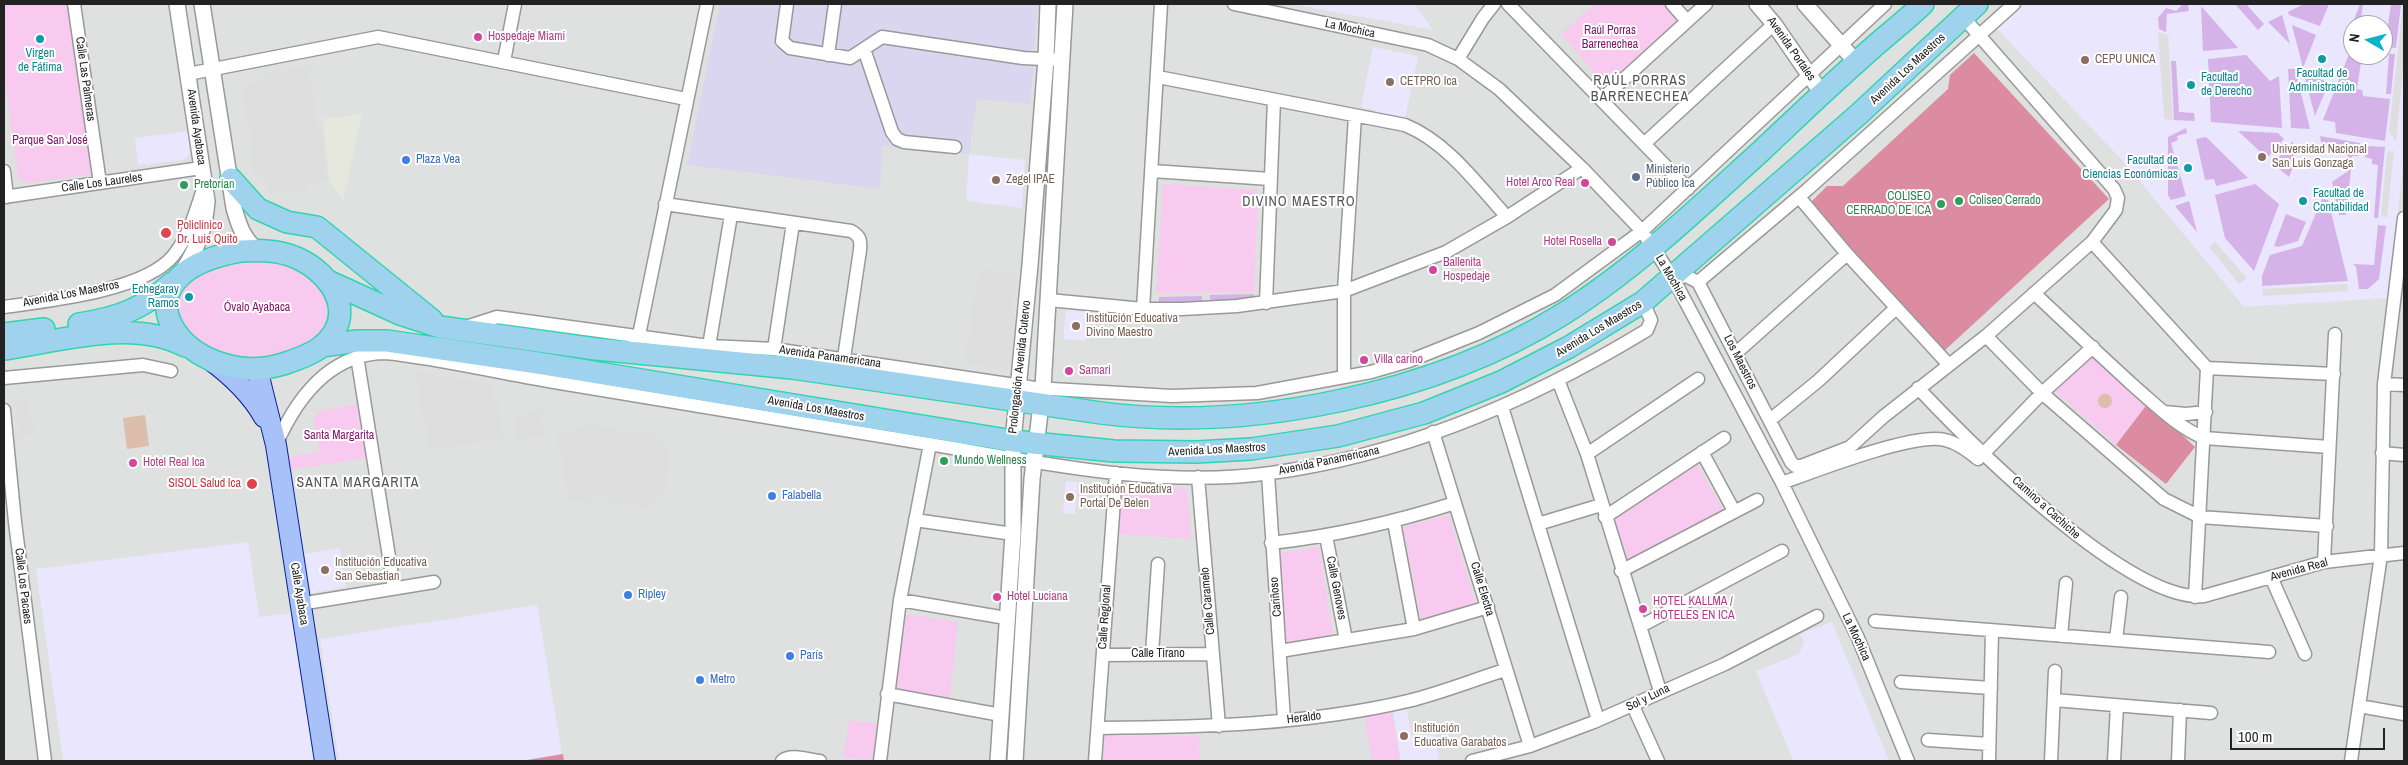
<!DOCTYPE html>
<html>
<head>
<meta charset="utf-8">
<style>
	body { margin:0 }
	#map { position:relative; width:2408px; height:765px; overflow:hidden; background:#e9ebf2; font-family:"Archivo Narrow",sans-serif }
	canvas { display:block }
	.frame { position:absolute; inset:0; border:5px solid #222; pointer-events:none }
	.north { position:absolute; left:2343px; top:15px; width:50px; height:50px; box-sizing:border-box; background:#fff; border:1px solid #a7a7a7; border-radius:50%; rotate:278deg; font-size:14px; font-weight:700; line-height:20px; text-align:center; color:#222 }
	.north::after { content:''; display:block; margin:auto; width:18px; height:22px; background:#09b3cb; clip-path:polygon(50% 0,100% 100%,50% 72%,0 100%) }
	.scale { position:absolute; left:2230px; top:728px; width:155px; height:22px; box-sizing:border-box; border:2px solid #222; border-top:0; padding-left:6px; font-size:15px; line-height:18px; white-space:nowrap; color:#222; -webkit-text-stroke:4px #fff; paint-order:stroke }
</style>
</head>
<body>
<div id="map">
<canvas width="2408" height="765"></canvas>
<div class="frame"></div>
<div class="north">N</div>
<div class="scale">100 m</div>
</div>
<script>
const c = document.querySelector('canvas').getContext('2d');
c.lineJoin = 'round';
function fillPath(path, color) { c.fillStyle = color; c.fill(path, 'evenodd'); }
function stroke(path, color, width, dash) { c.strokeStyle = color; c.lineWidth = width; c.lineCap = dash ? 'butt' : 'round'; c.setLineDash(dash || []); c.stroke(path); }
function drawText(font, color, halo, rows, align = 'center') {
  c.font = font + ' "Archivo Narrow",sans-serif'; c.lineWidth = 4; c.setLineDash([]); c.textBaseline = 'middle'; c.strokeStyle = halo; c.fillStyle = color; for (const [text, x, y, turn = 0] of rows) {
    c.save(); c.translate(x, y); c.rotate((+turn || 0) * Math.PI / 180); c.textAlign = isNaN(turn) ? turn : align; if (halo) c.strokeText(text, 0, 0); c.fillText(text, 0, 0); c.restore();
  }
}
fillPath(new Path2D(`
	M4 4H2404V761H4ZM2353 25H2383V55H2353Z`), '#dfe0e0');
fillPath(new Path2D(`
	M1292 4H1415L1433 30Z
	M2022 4H2404V155L2389 298 2244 307 2121 159 1996 28ZM2353 25H2383V55H2353Z
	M1373 47 1418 56 1405 118 1375 113V110L1361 107Z
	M188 131 190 154 184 160 138 165 135 138Z
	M969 154 1025 160 1022 208 966 201Z
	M1066 310 1089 312 1085 341 1063 339Z
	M1066 481 1078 482 1075 514 1063 513Z
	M248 542 259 617 291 613 314 761H63L36 569Z
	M340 548 346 587 311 593 305 554Z
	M537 605 563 761H339L320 639Z
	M1832 622 1885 751 1889 761H1793L1756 671 1799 654 1804 642 1800 634Z
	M1407 709 1412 738 1434 734 1439 761H1401L1393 712Z`), '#e9e6fe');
fillPath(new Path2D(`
	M720 4H1038L1034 49 1028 51V58L1034 65 1030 104 977 99 969 154 882 146 880 189 687 165Z`), '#dbd6ef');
fillPath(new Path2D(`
	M2183 4H2188L2189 11 2167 14 2166 32 2159 29 2158 18 2166 8 2176 11Z
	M2235 4H2246L2264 24 2258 30Z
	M2304 4H2329L2320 26 2289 15 2288 12Z
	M2360 4H2363L2360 25H2353V41H2346Z
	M2391 4H2401L2396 48 2385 47Z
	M2201 6 2238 48 2203 51Z
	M2282 15 2290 44 2268 22Z
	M2292 25 2316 35 2303 68Z
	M2351 49 2353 50V55H2362L2357 89 2362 90 2363 96 2390 99 2385 141 2336 133 2335 122 2323 120Z
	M2389 54H2395L2391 94H2386Z
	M2246 55 2270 81 2279 76 2282 128 2211 122 2208 59Z
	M2171 61H2176L2179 112 2194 113 2195 121 2174 120Z
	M2288 69H2295L2310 129 2291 128Z
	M2304 74 2329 82 2315 116Z
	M2186 128 2187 133 2177 136 2178 140 2171 143 2186 196 2171 200 2168 195V137Z
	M2238 131 2278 133 2284 139 2267 158Z
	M2320 136 2360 143 2358 156H2352L2351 161 2340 146 2331 144 2323 151Z
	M2206 137 2248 178 2216 186 2214 179 2205 180 2196 139Z
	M2293 141 2294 164 2289 177 2273 164Z
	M2366 146 2385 147 2378 218H2374L2378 165 2372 164V159L2365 157Z
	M2351 169 2346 215H2339L2332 182Z
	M2255 184 2279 204 2254 271 2225 238 2215 195Z
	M2322 199 2328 200 2348 281 2262 286V276L2270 255 2302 246Z
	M2189 201 2197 232 2175 206Z
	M2286 214 2306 222 2298 241 2278 247 2274 246Z
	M2378 225 2386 226 2379 279 2368 289H2359L2356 267 2353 264 2374 265Z
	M1254 294V301L1210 303V295Z
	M1202 296V303H1159V297Z`), '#d5b2e8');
fillPath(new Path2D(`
	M4 4H67L93 174 27 183 18 177 4 72Z
	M1595 4H1666L1681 21 1606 86 1561 34Z
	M1163 184 1258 190 1254 292 1156 293Z
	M224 260 292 261 338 300 318 342 264 361 221 355 187 333 174 305 178 289Z
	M2093 355 2148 403 2116 445 2054 390Z
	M357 404 366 458 288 470 286 457 319 452 314 421 318 412Z
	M1696 463 1724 511 1628 561 1612 517Z
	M1121 485 1187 489 1191 539 1117 534Z
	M1449 515 1476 605 1421 619 1403 527Z
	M1319 547 1333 635 1284 644 1277 554Z
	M907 614 958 622 949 700 894 692Z
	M1392 712 1400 761H1372L1365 717Z
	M849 720 878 724 872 761 843 757Z
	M1105 736H1199L1200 761H1103Z`), '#f8caef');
fillPath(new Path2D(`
	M1974 53 2109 199 1943 352 1810 203 1827 186H1843L1948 89 1950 75Z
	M2148 403 2195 447 2166 484 2116 445Z
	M563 754 564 761H516H521Z`), '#dc8ca1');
fillPath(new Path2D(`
	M2403 4 2404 59 2396 141 2389 132Z
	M2158 32 2168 35 2173 120 2164 119Z
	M310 65 316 134H323L328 180 306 183 307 190 269 195 268 185 262 180 261 176H255L243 85 265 81V74Z
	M2394 150 2387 218 2381 214 2387 153Z
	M2215 242 2247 278 2239 284 2209 247Z
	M979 268 1017 272 1011 370 965 362Z
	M2347 284 2348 291 2263 296V289Z
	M415 371 493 384 503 438 429 451Z
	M29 399 34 434 18 436 14 401Z
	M541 411 545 435 517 440 513 416Z
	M588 425 656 435 659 447 670 449 663 495 648 508 617 503 608 497 591 494 590 502 569 499 557 435Z`), '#dedede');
fillPath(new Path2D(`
	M362 114 343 201 329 180 323 119Z`), '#e6e8dd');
fillPath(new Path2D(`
	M2098 401a7 7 0 1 1 14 0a7 7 0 1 1-14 0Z
	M145 415 149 446 127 449 123 418Z`), '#ddbdac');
const minor = new Path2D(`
	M74 4 100 183
	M787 4 782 41 790 48 850 58 882 37 1023 58 1061 60
	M1234 4 1428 45 1458 59 1499 89 1582 168 1642 231 1673 278 1782 483 1858 638 1908 761
	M1508 4 1688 189
	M1672 4 1687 21
	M864 49 892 132 897 139 904 142 955 147
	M828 55 835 4
	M1458 59 1483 18 1494 4
	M504 61 515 4
	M188 74 378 37 686 99
	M1158 77 1405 125C1447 142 1477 184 1507 217
	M1602 99 1706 4
	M1645 143 1774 24
	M4 171 7 197
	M1152 171 1270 179
	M4 197 201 168
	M1799 197 1847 254 1949 365
	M665 204 851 231C860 236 861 240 860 250L844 358
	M2092 242 2207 368 2334 374
	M1673 278 1686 276 1698 282 1791 462 1795 466H1801L1850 447 1883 417 1986 336 2092 242 2116 210 2118 198 2114 189 1963 17
	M1698 282 1808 189 2014 4
	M2034 293C2068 325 2102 357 2136 388 2158 407 2178 427 2204 438L2329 447
	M1049 300 1143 309H1182L1237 306 1344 291 1446 252 1507 217 1582 168
	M1266 303 1274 100
	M4 307C48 301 144 291 173 256 190 235 196 210 204 186
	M1143 309 1161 4
	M466 327 497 317 709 346 774 349 1035 388 1172 396 1257 393 1371 372 1409 361 1479 333 1555 295 1642 231 1885 4
	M1986 336 2042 393 2164 499 2200 517 2327 526
	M634 339 639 335 707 4
	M709 346 731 215
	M774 349 793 223
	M1736 353 1847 254
	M357 356 394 588
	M1344 377V291L1355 116
	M4 378 143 365 171 371
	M1558 380 1587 454 1660 691
	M2384 384 2404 385
	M1918 388C1970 443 2129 603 2204 596L2324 562 2404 553
	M1502 407 1598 720
	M4 410 15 522 45 761
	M2164 412 2186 414 2206 412
	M1770 420 1818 381 1896 308
	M1433 432 1530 746
	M276 445C297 397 330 353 386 353 443 359 498 373 554 382 685 404 816 425 947 447 1052 465 1164 488 1271 473 1405 455 1532 400 1647 330L1651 320 1643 302
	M1702 452 1734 511
	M1984 453 2042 393 2093 347
	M2382 453 2404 455
	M1587 454 1698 379
	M1268 474 1284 720
	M1198 477 1219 726
	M1782 483C1815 471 1915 432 1945 440 1958 443 1968 451 1978 459
	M1605 517 1724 438
	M915 520 1013 534
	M1394 522 1414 629
	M1538 524 1601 505
	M1326 536 1346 640
	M1271 543C1335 536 1395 522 1455 503
	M2324 562 2335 334
	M1621 571 1757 500
	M2271 577 2305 654
	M2195 597 2207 368
	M900 600 1006 618
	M300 604 434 582
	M1875 621 2269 652
	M1641 626 1782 551
	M2061 636 2066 583
	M2116 640 2121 597
	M1280 651 1414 629 1488 607
	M1152 654 1158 564
	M1103 655 1213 654
	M1901 682 1991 688
	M887 694 1001 715
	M2054 700 2211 713
	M1633 706 1658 761
	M2359 706 2404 714
	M1098 728C1201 727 1306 725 1408 701 1441 693 1473 680 1505 670
	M1928 740 1989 744
	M782 761C790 753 810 760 820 761
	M880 761 900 600 930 444
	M1095 761 1116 473
	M1472 761 1530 746 1594 722 1725 664 1817 616
	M1989 761 1992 631
	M2051 761 2055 671
	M2114 761 2117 706
	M2178 761 2180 710
	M2351 761 2381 555 2384 384 2404 218`);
const tertiary = new Path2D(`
	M177 4 207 201C205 229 197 249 182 272
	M202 4 234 208C239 226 243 238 257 250
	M1757 4 1774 24 1823 95
	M1805 4 1856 62
	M998 761 1013 534V441L1030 265 1046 59 1048 4
	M1015 761 1032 479 1043 388 1065 4`);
const primary = new Path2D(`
	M209 359C231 375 251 394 264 417
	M257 369 276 445 325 761`);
const trunk = new Path2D(`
	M231 179 258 209 287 222 317 227 432 320
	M241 251C260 250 279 250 297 258 333 274 359 316 321 347 311 355 295 360 283 364 189 393 98 276 241 251Z
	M330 282 400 314 440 327 596 349 792 368 1101 413C1250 432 1435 394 1563 314 1635 269 1697 209 1759 153 1792 122 1824 91 1858 61 1879 41 1902 24 1923 4
	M79 324C119 318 142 309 172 283
	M4 334 44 329
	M322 346 357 341H387L538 363 1013 441 1114 451 1197 452 1251 449 1338 436 1424 413 1501 382 1569 347 1643 302 1859 114 1977 4
	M4 349C60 341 132 318 185 346`);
stroke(minor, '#999', 15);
stroke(tertiary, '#999', 18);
stroke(primary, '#072599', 22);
stroke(trunk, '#32d4b0', 24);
stroke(minor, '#fff', 12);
stroke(tertiary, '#fff', 15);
stroke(primary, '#a8c1f8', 20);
stroke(trunk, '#9fd2ec', 21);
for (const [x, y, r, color] of [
	[478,37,5,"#d1479c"],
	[40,39,5,"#0f9aa8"],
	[2322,59,5,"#0f9aa8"],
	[2085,60,5,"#8d6e63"],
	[1390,82,5,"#8d6e63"],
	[2191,85,5,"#0f9aa8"],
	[2262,157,5,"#8d6e63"],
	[406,160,5,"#3f7fe0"],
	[2188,168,5,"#0f9aa8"],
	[1636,177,5,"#5c6f8a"],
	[996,180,5,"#8d6e63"],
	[1585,183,5,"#d1479c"],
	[184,185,5,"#2e9e5b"],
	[1959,201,5,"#2e9e5b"],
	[2303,201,5,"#0f9aa8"],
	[1941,204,5,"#2e9e5b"],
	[166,233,6,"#e0444e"],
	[1612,242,5,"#d1479c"],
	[1433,270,5,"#d1479c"],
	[189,297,5,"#0f9aa8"],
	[1076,326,5,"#8d6e63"],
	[1364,360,5,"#d1479c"],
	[1069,371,5,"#d1479c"],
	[944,461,5,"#2e9e5b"],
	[133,463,5,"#d1479c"],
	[252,484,6,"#e0444e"],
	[772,496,5,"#3f7fe0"],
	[1070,497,5,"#8d6e63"],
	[325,570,5,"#8d6e63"],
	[628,595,5,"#3f7fe0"],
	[997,597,5,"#d1479c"],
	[1643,609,5,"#d1479c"],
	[790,656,5,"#3f7fe0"],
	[700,680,5,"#3f7fe0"],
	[1404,736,5,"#8d6e63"]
]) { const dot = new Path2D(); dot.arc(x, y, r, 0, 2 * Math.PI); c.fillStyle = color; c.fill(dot); stroke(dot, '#fff', 2); }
drawText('12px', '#222', '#fff', [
	["La Mochica",1350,29,12],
	["Avenida Portales",1791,49,55],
	["Avenida Los Maestros",1908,69,-43],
	["Calle Las Palmeras",85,79,82],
	["Avenida Ayabaca",196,127,82],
	["Calle Los Laureles",102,183,-8],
	["La Mochica",1671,278,60],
	["Avenida Los Maestros",71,294,-11],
	["Avenida Los Maestros",1599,329,-31],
	["Avenida Panamericana",830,357,8],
	["Los Maestros",1740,362,63],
	["Prolongación Avenida Cutervo",1020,367,-84],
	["Avenida Los Maestros",816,409,10],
	["Avenida Los Maestros",1217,450,-3],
	["Avenida Panamericana",1329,461,-12],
	["Camino a Cachiche",2046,508,42],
	["Avenida Real",2299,570,-15],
	["Calle Los Pacaes",23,586,83],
	["Calle Genoves",1336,588,79],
	["Calle Electra",1482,589,73],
	["Calle Ayabaca",299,594,81],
	["Cariñoso",1276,597,-95],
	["Calle Caramelo",1208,601,-95],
	["Calle Regional",1105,617,-86],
	["La Mochica",1856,637,65],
	["Calle Tirano",1158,654],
	["Sol y Luna",1648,698,-26],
	["Heraldo",1304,718,-7]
]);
drawText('12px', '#7f1168', '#fff', [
	["Raúl Porras",1610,31],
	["Barrenechea",1610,45],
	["Parque San José",50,141],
	["Óvalo Ayabaca",257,308],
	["Santa Margarita",339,436]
]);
drawText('12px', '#b23c85', '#fff', [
	["Hospedaje Miami",488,37],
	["Hotel Arco Real",1575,183,"right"],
	["Hotel Rosella",1602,242,"right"],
	["Ballenita",1443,263],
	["Hospedaje",1443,277],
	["Villa carino",1374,360],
	["Samari",1079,371],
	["Hotel Real Ica",143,463],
	["Hotel Luciana",1007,597],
	["HOTEL KALLMA /",1653,602],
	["HOTELES EN ICA",1653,616]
], 'left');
drawText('12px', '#0d838f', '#fff', [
	["Virgen",40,54],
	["de Fátima",40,68],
	["Facultad de",2322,74],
	["Administración",2322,88],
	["Facultad",2201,78,"left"],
	["de Derecho",2201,92,"left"],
	["Facultad de",2178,161,"right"],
	["Ciencias Económicas",2178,175,"right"],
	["Facultad de",2313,194,"left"],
	["Contabilidad",2313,208,"left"],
	["Echegaray",179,290,"right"],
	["Ramos",179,304,"right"]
]);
drawText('12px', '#785e54', '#fff', [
	["CEPU UNICA",2095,60],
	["CETPRO Ica",1400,82],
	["Universidad Nacional",2272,150],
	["San Luis Gonzaga",2272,164],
	["Zegel IPAE",1006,180],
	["Institución Educativa",1086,319],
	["Divino Maestro",1086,333],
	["Institución Educativa",1080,490],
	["Portal De Belen",1080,504],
	["Institución Educativa",335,563],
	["San Sebastian",335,577],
	["Institución",1414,729],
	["Educativa Garabatos",1414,743]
], 'left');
drawText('12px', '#366cbe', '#fff', [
	["Plaza Vea",416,160],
	["Falabella",782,496],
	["Ripley",638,595],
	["París",800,656],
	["Metro",710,680]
], 'left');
drawText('12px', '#4e5e75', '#fff', [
	["Ministerio",1646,170],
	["Público Ica",1646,184]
], 'left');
drawText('12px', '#27864d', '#fff', [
	["Pretorian",194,185],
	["COLISEO",1931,197,"right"],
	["CERRADO DE ICA",1931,211,"right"],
	["Coliseo Cerrado",1969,201],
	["Mundo Wellness",954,461]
], 'left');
drawText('12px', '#be3a42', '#fff', [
	["Policlínico",177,226],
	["Dr. Luis Quito",177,240],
	["SISOL Salud Ica",241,484,"right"]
], 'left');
c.letterSpacing = '1px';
drawText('14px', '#555', '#fff', [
	["RAÚL PORRAS",1640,81],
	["BARRENECHEA",1640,97],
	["DIVINO MAESTRO",1299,202],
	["SANTA MARGARITA",358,483]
]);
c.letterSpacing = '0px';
</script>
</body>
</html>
